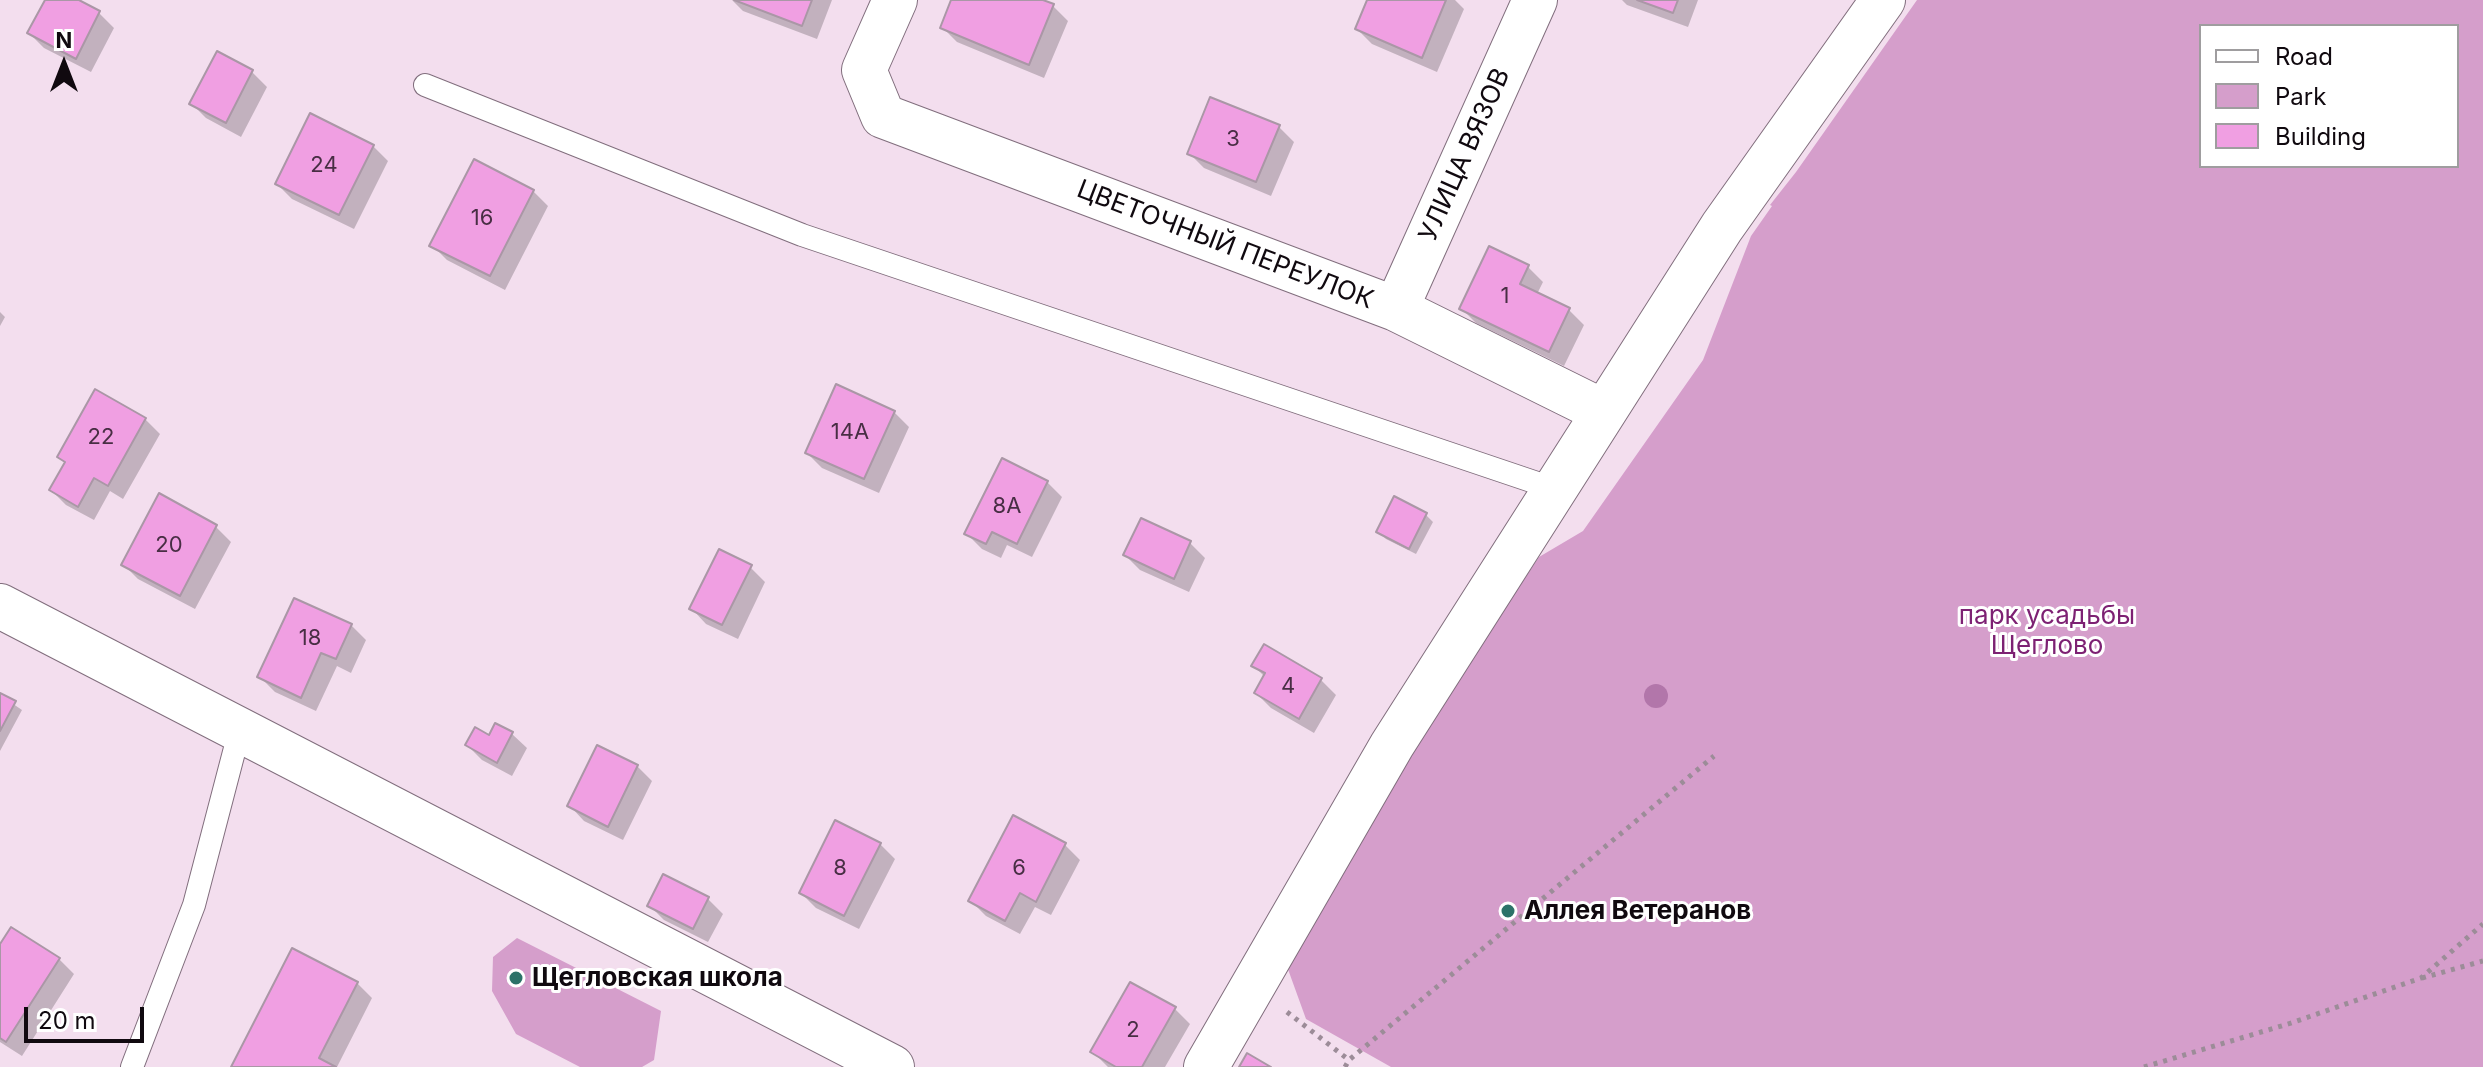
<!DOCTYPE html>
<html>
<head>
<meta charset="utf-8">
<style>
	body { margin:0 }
	#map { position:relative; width:2483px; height:1067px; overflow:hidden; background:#f3deee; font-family:Inter,sans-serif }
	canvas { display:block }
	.legend { position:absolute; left:2199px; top:24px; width:260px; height:144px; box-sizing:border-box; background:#fff; border:2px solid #9f9d9f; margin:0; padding:10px 14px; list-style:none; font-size:24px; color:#10090f }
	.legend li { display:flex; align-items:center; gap:16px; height:40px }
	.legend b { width:40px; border:2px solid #9f9d9f }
	.north { position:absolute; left:24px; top:24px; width:80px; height:80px; -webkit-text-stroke:6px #fff; paint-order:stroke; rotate:0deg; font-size:22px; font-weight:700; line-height:32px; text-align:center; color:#10090f }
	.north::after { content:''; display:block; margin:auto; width:28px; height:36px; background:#10090f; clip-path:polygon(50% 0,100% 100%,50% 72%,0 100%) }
	.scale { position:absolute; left:24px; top:1007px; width:120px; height:36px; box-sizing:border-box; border:4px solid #10090f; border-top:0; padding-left:10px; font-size:24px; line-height:28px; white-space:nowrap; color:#10090f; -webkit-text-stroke:6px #fff; paint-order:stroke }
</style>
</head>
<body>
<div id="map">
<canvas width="2483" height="1067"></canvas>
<ul class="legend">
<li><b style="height:10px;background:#fff"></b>Road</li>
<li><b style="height:22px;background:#d59ecb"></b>Park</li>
<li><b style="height:22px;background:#f09fe2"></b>Building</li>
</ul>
<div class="north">N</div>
<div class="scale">20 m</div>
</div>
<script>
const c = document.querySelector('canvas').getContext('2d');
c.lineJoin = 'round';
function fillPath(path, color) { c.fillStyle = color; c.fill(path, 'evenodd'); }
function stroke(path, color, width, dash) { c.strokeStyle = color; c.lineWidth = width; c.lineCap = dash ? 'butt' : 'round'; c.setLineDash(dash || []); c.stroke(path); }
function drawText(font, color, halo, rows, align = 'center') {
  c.font = font + ' Inter,sans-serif'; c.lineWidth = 6; c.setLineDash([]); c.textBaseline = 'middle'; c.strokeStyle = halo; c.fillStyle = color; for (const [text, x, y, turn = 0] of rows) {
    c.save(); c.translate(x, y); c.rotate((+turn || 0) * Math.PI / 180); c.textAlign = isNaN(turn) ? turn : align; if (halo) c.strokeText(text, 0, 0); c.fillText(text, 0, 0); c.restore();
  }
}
fillPath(new Path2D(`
	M1917 0H2483V1067H1391L1306 1019 1285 961 1407 754 1539 557 1583 531 1703 360 1751 236 1772 206 1770 205 1796 172ZM2201 26H2457V166H2201Z
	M517 938 661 1011 654 1060 642 1067H580L516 1034 492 991 493 957Z`), '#d59ecb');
fillPath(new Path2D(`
	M47 0H74L99 13 114 28 91 72 44 48 29 33Z
	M732 0H832L817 39 743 11Z
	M953 0H1038L1053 6 1068 21 1044 78 957 42 942 27Z
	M1369 0H1455L1464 9 1437 72 1372 44 1357 29Z
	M1622 0H1698L1688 27 1627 5Z
	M252 72 267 87 241 137 206 118 191 103Z
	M1279 127 1294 142 1271 196 1204 168 1189 153Z
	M373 146 388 161 354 229 292 199 277 184Z
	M533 191 548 206 505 290 447 260 432 245Z
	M1528 267 1543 282 1537 294 1569 310 1584 325 1564 366 1476 323 1461 308Z
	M0 312 5 317 0 326Z
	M894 412 909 427 879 493 822 468 807 453Z
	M145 419 160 434 123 499 110 491 94 520 66 505 51 490 66 464 59 457Z
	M1047 482 1062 497 1032 557 1007 545 1001 558 982 549 967 534Z
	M1426 515 1433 522 1416 554 1386 539 1379 532Z
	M216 527 231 542 195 609 138 579 123 564Z
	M1190 543 1205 558 1189 592 1140 570 1125 555Z
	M750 567 765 582 738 639 706 624 692 609Z
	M351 625 366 640 351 673 337 666 316 711 275 692 260 677Z
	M1264 647 1321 680 1336 695 1314 733 1271 708 1256 693 1265 677 1254 666Z
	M0 695 22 710 0 751Z
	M512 734 527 748 512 776 482 760 467 745Z
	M637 766 652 781 623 840 584 821 570 806Z
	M1014 818 1065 845 1080 860 1051 915 1035 907 1020 934 986 916 971 901Z
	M880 844 895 859 859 929 816 908 801 893Z
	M708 899 723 914 708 942 664 920 650 906Z
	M0 948 59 959 74 974 22 1056 0 1042Z
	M357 983 372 998 337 1067H233Z
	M1175 1009 1190 1024 1165 1067H1108L1093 1052Z`), '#0003');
const building = new Path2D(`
	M45 0H79L100 11 76 59 27 33Z
	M734 0H812L802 26Z
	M951 0H1043L1054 4 1029 65 940 28Z
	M1367 0H1446L1422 58 1355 29Z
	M1637 0H1678L1673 13Z
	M217 51 253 70 226 123 189 104Z
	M1210 97 1280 125 1256 182 1187 154Z
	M310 113 374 145 339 215 275 184Z
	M474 159 534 190 490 276 429 246Z
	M1489 246 1529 265 1520 284 1570 308 1549 352 1459 309Z
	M836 384 895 411 864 479 805 453Z
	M95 389 146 418 108 486 94 478 78 507 49 490 65 462 57 457Z
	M1002 458 1048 481 1017 544 992 532 986 544 964 534Z
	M159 493 217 525 180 596 121 565Z
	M1394 496 1427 513 1409 549 1376 532Z
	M1141 518 1191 541 1174 579 1123 555Z
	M719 549 752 565 722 625 689 609Z
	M294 598 352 624 336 659 321 653 301 698 257 677Z
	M1264 644 1322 678 1299 719 1254 693 1265 673 1251 666Z
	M0 693 16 701 0 731Z
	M495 723 513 732 497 763 465 745 475 727 489 735Z
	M597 745 638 765 608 827 567 806Z
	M1013 815 1066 843 1036 902 1020 893 1005 921 968 901Z
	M835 820 881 843 844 916 799 893Z
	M663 874 709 897 693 929 647 906Z
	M11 927 60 958 6 1042 0 1038V944Z
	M292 948 358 982 319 1058 336 1067H231Z
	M1130 982 1176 1007 1142 1067H1116L1090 1052Z
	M1247 1053 1271 1067H1239Z`);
fillPath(building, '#f09fe2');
stroke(building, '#aa97a6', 2);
const service = new Path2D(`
	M425 85 802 235 1555 489
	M132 1067 194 905 240 729`);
const minor = new Path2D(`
	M895 0 864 70 883 116 1396 309 1604 412
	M1396 309 1535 0
	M1206 1067 1392 745 1722 227 1883 0`);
const secondary = new Path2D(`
	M0 606 892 1067`);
stroke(service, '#816e7d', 24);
stroke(minor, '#816e7d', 46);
stroke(secondary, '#816e7d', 46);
stroke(new Path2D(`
	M2422 978 2483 961
	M1287 1012 1349 1060
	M1345 1067 1349 1060 1714 756
	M2144 1067 2288 1024 2421 978 2483 924`), '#9c8c98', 5, [4, 6]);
stroke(service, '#fff', 22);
stroke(minor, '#fff', 44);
stroke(secondary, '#fff', 44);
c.fillStyle = '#b276aa';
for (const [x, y] of [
	[1656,696]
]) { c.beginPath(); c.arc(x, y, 12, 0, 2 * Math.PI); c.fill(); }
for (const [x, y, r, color] of [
	[1508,911,8,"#2c7269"],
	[516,978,8,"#2c7269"]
]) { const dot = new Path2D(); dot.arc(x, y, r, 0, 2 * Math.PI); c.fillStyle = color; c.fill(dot); stroke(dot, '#fff', 3); }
drawText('22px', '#482e44', null, [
	["3",1233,139],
	["24",324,165],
	["16",482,218],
	["1",1505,296],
	["14А",850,432],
	["22",101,437],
	["8А",1007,506],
	["20",169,545],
	["18",310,638],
	["4",1288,686],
	["8",840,868],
	["6",1019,868],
	["2",1133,1030]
]);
drawText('26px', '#10090f', '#fff', [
	["УЛИЦА ВЯЗОВ",1465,155,-66],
	["ЦВЕТОЧНЫЙ ПЕРЕУЛОК",1225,245,21]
]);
drawText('26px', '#7d2173', '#fff', [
	["парк усадьбы",2047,616],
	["Щеглово",2047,646]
]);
drawText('bold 26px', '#10090f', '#fff', [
	["Аллея Ветеранов",1524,911],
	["Щегловская школа",532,978]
], 'left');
</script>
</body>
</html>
